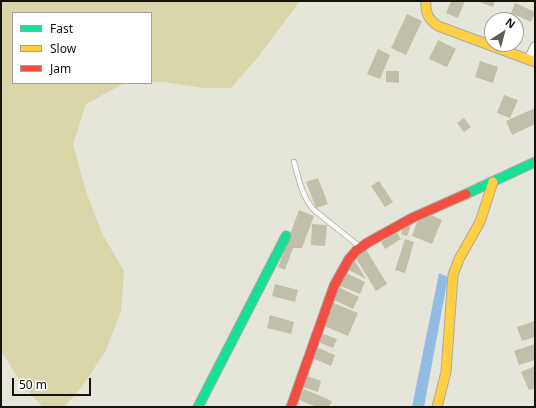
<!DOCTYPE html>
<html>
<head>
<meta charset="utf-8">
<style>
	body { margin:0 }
	#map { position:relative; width:536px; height:408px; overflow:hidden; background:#e6e5d9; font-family:"Noto Sans",sans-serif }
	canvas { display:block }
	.frame { position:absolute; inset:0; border:2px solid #15140c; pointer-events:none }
	.legend { position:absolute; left:12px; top:12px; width:140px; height:72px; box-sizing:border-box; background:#fff; border:1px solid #a1a19e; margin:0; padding:5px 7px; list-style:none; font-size:12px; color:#15140c }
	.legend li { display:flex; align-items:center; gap:8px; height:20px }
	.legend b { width:20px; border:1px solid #a1a19e }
	.north { position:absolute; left:484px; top:12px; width:40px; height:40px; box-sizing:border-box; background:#fff; border:1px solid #a1a19e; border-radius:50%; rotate:36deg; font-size:11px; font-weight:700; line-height:16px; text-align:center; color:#15140c }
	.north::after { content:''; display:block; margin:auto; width:14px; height:18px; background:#5e5d54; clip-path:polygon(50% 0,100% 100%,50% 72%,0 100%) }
	.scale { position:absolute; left:12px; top:378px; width:79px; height:18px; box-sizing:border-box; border:2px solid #15140c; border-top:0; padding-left:5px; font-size:12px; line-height:14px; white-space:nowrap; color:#15140c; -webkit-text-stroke:3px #fff; paint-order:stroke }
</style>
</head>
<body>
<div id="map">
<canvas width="536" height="408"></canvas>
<div class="frame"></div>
<ul class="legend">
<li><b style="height:5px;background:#16e098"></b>Fast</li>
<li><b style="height:5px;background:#ffcf43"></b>Slow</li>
<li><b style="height:5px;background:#f24e42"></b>Jam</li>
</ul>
<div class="north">N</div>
<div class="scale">50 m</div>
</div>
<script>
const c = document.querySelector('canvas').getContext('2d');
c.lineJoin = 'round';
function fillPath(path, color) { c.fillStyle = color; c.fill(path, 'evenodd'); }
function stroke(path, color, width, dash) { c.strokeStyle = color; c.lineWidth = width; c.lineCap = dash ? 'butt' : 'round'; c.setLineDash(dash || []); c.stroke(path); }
fillPath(new Path2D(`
	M1 1H300L258 57 231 88H204L164 82H151V13H13V83H141L123 84 86 104 73 144 86 192 103 235 124 271 121 312 105 352 81 388 64 407H43C26 391 12 370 1 350Z`), '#d9d6a9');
fillPath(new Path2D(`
	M439 273 448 277 424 407H412Z`), '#93bce4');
fillPath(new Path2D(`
	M451 1H465L458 18 446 13Z
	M477 1H495L493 7Z
	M515 3 535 12 531 22 511 13Z
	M407 14 422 21 406 55 391 48Z
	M438 40 456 49 447 67 429 59Z
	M378 49 390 55 380 79 367 74Z
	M480 61 498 67 493 83 475 77Z
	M386 71H399V83L386 82Z
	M504 95 518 100 510 118 497 113Z
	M535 108V124L512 135 506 121Z
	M464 118 471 127 464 132 457 123Z
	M318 178 328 204 316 208 306 182Z
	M379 181 393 202 385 207 371 186Z
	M299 210 314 216 302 248H293L285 270 278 267Z
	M431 215 442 220 432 244 412 236 417 222Z
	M412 223 407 236 401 234 404 226Z
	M312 224 327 225 325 246 311 245Z
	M396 232 401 239 385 249 381 242Z
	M405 239 414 242 405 273 395 270Z
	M365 248 387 284 376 291 354 255Z
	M353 258 366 279 347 269Z
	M344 272 365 282 360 294 338 285Z
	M275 284 298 290 295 302 272 296Z
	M338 287 359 297 353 309 332 299Z
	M331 302 358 313 348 336 322 325Z
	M270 315 294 322 291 334 267 328Z
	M535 321V337L522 341 517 327Z
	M321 333 337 339 333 348 318 342Z
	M535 344V360L519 365 514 351Z
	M316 347 335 355 331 366 312 358Z
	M535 366V388L529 390 521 372Z
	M307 376 321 381 318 392 303 387Z
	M304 389 332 401 329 407H317L299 400Z`), '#c1bfa9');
const lane = new Path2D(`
	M294 162C299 179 302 197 314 210L359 246`);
const street = new Path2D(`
	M529 59 535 47`);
const fast = new Path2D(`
	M466 194 535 162
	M198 407 286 236`);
const slow = new Path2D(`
	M426 1C425 13 428 19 438 26L535 62
	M437 407 446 372 453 275 459 259 480 222 493 182`);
const jam = new Path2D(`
	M291 407 334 286 349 259 356 251 367 243 412 218 466 194`);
stroke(lane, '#abaaa1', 6);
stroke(street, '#abaaa1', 11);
stroke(fast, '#abaaa1', 11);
stroke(slow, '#abaaa1', 11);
stroke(jam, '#abaaa1', 11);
stroke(lane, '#fbfbf9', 4.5);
stroke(street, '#fbfbf9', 9);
stroke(fast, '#16e098', 9);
stroke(slow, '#ffcf43', 9);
stroke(jam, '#f24e42', 9);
</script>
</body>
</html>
